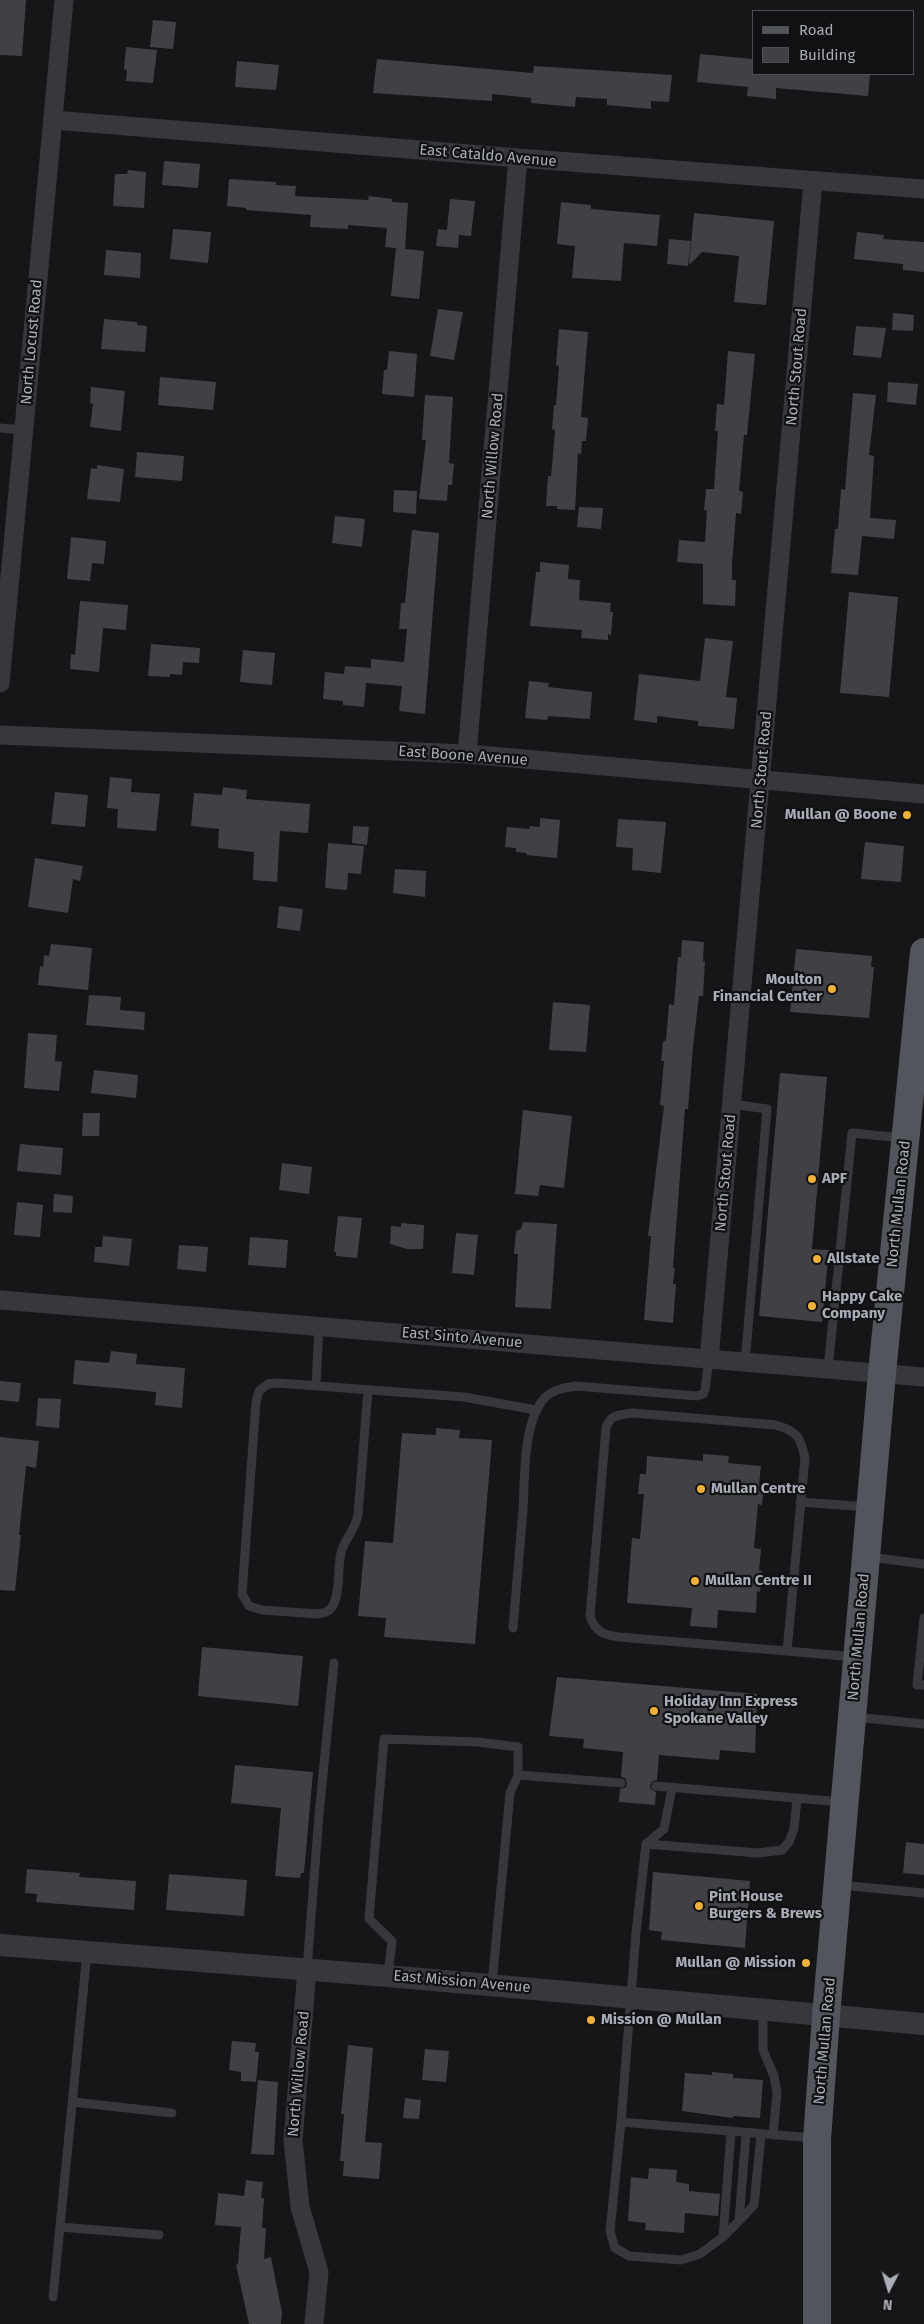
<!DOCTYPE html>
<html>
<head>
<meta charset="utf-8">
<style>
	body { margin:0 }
	#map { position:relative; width:924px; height:2324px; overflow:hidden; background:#161618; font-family:"Fira Sans",sans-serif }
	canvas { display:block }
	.legend { position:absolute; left:752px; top:10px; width:162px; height:65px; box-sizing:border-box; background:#111113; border:1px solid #4d4f55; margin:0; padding:6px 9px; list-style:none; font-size:15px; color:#a8adb8 }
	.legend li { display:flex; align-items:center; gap:10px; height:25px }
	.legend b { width:25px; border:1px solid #4d4f55 }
	.north { position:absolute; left:864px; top:2264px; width:50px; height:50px; -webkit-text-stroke:4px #111113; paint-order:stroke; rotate:185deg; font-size:14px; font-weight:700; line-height:20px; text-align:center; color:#a8adb8 }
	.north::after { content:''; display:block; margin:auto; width:18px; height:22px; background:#a8adb8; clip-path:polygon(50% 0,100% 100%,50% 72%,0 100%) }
</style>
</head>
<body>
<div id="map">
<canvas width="924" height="2324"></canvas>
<ul class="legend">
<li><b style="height:6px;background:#53555c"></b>Road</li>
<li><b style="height:14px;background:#404145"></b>Building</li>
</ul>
<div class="north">N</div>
</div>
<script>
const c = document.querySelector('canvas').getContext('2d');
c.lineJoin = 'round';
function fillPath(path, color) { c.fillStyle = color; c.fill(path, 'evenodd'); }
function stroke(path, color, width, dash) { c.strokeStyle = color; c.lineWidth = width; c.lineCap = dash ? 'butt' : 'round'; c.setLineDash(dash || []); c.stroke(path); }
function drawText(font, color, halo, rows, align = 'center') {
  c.font = font + ' "Fira Sans",sans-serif'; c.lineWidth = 4.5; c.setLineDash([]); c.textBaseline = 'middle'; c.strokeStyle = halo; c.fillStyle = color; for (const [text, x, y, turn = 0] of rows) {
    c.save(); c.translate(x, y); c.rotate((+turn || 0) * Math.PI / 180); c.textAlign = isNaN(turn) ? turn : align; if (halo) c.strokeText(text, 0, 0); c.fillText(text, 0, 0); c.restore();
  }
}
fillPath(new Path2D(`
	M0 0H26L22 56 0 55Z
	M153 20 176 22 173 49 150 47Z
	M126 47 157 50 153 83 126 81 127 70 124 69Z
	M700 54 753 59V74H870L868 96 776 88V99L747 96 748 87 697 82Z
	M377 59 533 73 534 66 672 75 669 102 651 101V109L607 105V99L576 97 575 107 531 103V98L492 94V101L373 93Z
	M237 61 279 65 276 90 235 87Z
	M164 161 200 164 198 188 162 185Z
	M128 170 146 172 144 208 113 206 115 174H127Z
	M229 179 276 182V185L296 186 295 196 368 200 369 196 392 199V202L408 203 405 249 385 247 387 228 348 225V229L310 227 311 215 246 210V208L227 206Z
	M450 199 475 201 471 236 459 235 458 248 436 246 438 229 447 230Z
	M561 202 591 205V209L660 215 657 246 624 243 621 281 572 278 575 246 557 244Z
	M694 213 774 221 766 305 734 302 739 256 702 252 689 265Z
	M173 229 211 232 208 263 170 259Z
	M857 232 884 235 883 239 924 242V272L903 270V264L854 259Z
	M669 239 691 241 688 266 667 264Z
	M396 248 424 251 419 299 391 296Z
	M106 250 141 253 140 278 104 275Z
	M438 309 463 312 454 360 430 356Z
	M893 313 914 315 913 331 892 330Z
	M104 319 137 322V325L147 326 145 352 101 349Z
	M856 326 886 328 881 358 853 355Z
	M559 329 588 332 581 417 588 418 586 441H582L581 454 578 453 575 510 557 509V506H546L548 476H551L552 466 555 430 552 429 554 405H556L559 366 556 365Z
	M389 351 417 354 414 397 382 394 384 370H387Z
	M728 351 755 354 747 435H744L739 491 743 492 741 514 736 513 732 564V580H736L735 606 703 604V564L677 562 679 540 705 542 707 511 704 510 706 489H714L718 431H715L717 404 724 405Z
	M160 377 216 382 213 410 158 405Z
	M888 382 918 384 916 405 887 402Z
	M91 387 125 391 121 431 90 427 93 404 90 403Z
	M853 393 876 395 869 455 874 456 870 518 896 520 894 539 862 536 858 575 831 573 835 529H838L841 489 845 490Z
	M425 395 453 397 449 463 454 464 452 485H448L447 501 419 499 426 440H422Z
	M137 452 184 456 182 481 135 477Z
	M97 465 124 469 120 502 87 499 91 468 97 469Z
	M394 490 417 491 416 514 393 512Z
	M579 507 603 508 601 529 577 527Z
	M335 516 365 519 362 547 332 543Z
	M412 530 439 533 425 714 399 711 402 686 366 683 364 707 343 705V701L323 699 325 672 344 674 345 666 371 668V659L404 662 407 629H399L401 603H405Z
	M71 537 106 541 104 564 92 563 90 581 67 579Z
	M540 562 569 565 568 579 580 580 579 600 611 603 610 612H613L611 635 608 634V640L581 638 582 630 530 626 536 572H540Z
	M849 592 898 597 889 697 840 693Z
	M80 601 128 605 126 630 103 628 99 672 70 669 71 654 75 655Z
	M705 638 733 641 726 697 737 698 734 729 698 726V721L657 716V723L634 720 639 674 700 681Z
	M151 644 200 648 199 663 183 662 182 675 170 674V677L148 676Z
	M243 650 275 653 272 685 240 682Z
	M529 681 549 683 548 687 592 692 590 719 548 716 547 720 525 718Z
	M110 777 132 779 131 792 160 794 156 831 117 828 118 809 107 808Z
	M223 787 247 790 246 799 310 804 308 833 280 831 277 882 253 880 254 852 218 848 219 829 191 826 194 793 222 795Z
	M55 792 88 795 85 827 51 824Z
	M540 818 560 820 557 858 526 855 527 853 516 852V848L505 847 507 827 529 829 530 826 540 827Z
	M618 819 666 822 661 873 632 870 633 848 616 847Z
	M353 826 369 827 367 845 352 843Z
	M865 842 904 846 901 882 861 879Z
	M328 843 364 846 361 874 348 873 347 890 325 888Z
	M35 858 83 866 80 881 73 879 68 913 28 907Z
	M395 869 426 871 425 897 393 893Z
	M279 906 303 909 300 931 277 928Z
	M682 940 704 942 703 962 705 961 703 996H699L693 1046 688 1109H685L673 1268H675L673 1284H676L673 1323 644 1320 651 1236H648L664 1106 660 1105 664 1061H661L663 1042 666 1040 669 1004 674 1005 678 957H681Z
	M51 944 92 948 88 990 38 985 40 966 43 967 44 955 49 956Z
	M796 949 872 956 871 967H874L869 1018 790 1012Z
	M89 995 121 997 120 1010 145 1012 144 1030 86 1025Z
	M553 1002 590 1005 586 1052 549 1050Z
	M28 1033 57 1035 55 1061 62 1062 59 1091 24 1088Z
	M94 1070 138 1075 136 1098 91 1093Z
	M780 1073 827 1077 812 1249 829 1250 822 1322 759 1316Z
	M523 1110 572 1116 564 1188 540 1185 538 1196 515 1194Z
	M83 1113H100L99 1136H82Z
	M20 1144 63 1148 61 1175 17 1171Z
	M282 1163 312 1167 309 1194 279 1190Z
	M54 1194 73 1196 72 1213 53 1212Z
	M17 1202 43 1205 40 1237 14 1235Z
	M338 1216 362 1218 357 1258 336 1256V1252H334Z
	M523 1222 557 1224 551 1309 515 1307 518 1254H514L516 1231 521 1229Z
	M401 1223 424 1225 423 1249H407L390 1244 391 1226 401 1227Z
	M456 1233 478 1235 474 1275 452 1273Z
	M103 1236 132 1239 129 1266 94 1262 95 1247H102Z
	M250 1237 288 1240 286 1268 248 1265Z
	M179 1245 208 1247 206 1272 177 1269Z
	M111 1351 137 1354 136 1364 185 1368 182 1408 155 1405 156 1392 73 1384 75 1360 109 1363Z
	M0 1381 21 1383 19 1402 0 1400Z
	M38 1398 61 1399 59 1428 36 1426Z
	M436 1428 460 1430 459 1438 492 1440 475 1644 384 1637 386 1618 358 1616 365 1541 393 1543 402 1433 436 1435Z
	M0 1437 39 1441 36 1468 26 1466 19 1535H21L15 1591 0 1590Z
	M703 1454 729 1456 728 1463 761 1466 759 1485H764L762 1505 758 1504 754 1548 761 1549 759 1570 762 1571 760 1592 757 1591 756 1613 718 1610 717 1628 690 1626 692 1608 627 1603 632 1538 640 1539 644 1494H638L640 1474H646L647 1456 703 1461Z
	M202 1647 303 1656 298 1706 198 1696Z
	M557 1677 757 1694 755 1753 720 1750 719 1760 659 1755 657 1780 653 1781 650 1785 651 1789 656 1792 655 1805 619 1802 620 1789 626 1787 627 1783 625 1778 621 1777 623 1752 583 1748 584 1739 549 1736Z
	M235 1765 313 1772 304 1873H301L300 1878 275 1876 281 1808 231 1803Z
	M906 1842 924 1844V1875L903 1873Z
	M27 1869 80 1873 79 1877 136 1881 134 1910 36 1902 37 1894 25 1893Z
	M653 1872 750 1881 745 1948 661 1940 662 1932 649 1930Z
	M169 1874 247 1880 244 1916 166 1910Z
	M232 2041 256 2043 255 2052H259L256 2082 241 2081V2072L229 2070Z
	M348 2045 373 2048 365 2142 382 2143 379 2179 343 2176 344 2161H340L344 2114H341Z
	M425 2049 449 2051 446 2082 422 2080Z
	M712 2072 733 2074V2078L763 2080 760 2118 733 2116V2118L682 2111 685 2073 712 2075Z
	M258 2080 278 2082 274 2155 251 2154Z
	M405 2098 421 2100 419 2119 403 2118Z
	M649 2168 677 2170 676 2182 689 2184V2191L720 2194 718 2216 685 2213 684 2233 645 2230 646 2223 628 2221 631 2177 648 2179Z
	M246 2180 263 2182 261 2198H264L262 2228H266L264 2259 271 2257 282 2313 281 2324H249L236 2265 238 2264 241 2227 215 2225 218 2193 244 2196Z`), '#404145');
stroke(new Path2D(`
	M0 428 24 430
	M732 1104 767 1109 745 1363
	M828 1369 852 1133 903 1138
	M316 1386 319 1326
	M368 1390 358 1515C354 1533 344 1539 341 1553 337 1569 341 1592 332 1607 329 1612 323 1613 318 1614L262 1610 249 1606 242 1594 256 1402 259 1391 268 1384 278 1383 464 1397 536 1410
	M633 1413 776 1425C798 1432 800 1436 805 1458L787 1651 619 1637C604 1635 595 1632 590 1616L606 1428C610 1414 620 1415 633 1413Z
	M800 1502 868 1507
	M869 1557 924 1564
	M924 1618 917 1685H924
	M513 1628C516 1588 520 1549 523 1509 525 1477 523 1427 542 1401 550 1390 563 1388 576 1386L697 1396 703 1394 705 1390 709 1359
	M787 1651 855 1657
	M855 1717 924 1724
	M656 1786 842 1802
	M672 1788 664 1829 646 1844 636 1933 621 2122 814 2138
	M646 1844 758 1853 782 1850 789 1842 794 1829 797 1798
	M840 1885 924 1893
	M307 1969 319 1815 334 1663
	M388 1976 392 1941 369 1919 384 1739 478 1742 518 1747V1775
	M492 1984 510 1793 518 1775 621 1783
	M763 2011V2050L774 2076 777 2093 773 2135
	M73 2102 172 2113
	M621 2122 610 2231 615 2248 629 2256 681 2260 700 2254 723 2237 739 2221 746 2134
	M739 2221 754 2205 761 2135
	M60 2227 159 2235
	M723 2237 731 2132
	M53 2297 87 1953`), '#37383d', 9);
stroke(new Path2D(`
	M53 120 518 158 924 189
	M0 683 64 0
	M0 735 467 754 924 794
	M467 754 518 158
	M0 1300 924 1377
	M709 1359 813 181
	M307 1970 293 2140 300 2207 319 2272 314 2324`), '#37383d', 19);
stroke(new Path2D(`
	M0 1945 388 1976 924 2024`), '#37383d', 22);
stroke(new Path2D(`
	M817 2324V2139L826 2016 882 1373 924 952`), '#53555c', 28);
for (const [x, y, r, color] of [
	[907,815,5,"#f2b134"],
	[832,989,5,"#f2b134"],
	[812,1179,5,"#f2b134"],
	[817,1259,5,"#f2b134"],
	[812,1306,5,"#f2b134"],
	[701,1489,5,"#f2b134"],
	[695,1581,5,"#f2b134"],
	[654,1711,5,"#f2b134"],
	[699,1906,5,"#f2b134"],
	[806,1963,5,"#f2b134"],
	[591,2020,5,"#f2b134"]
]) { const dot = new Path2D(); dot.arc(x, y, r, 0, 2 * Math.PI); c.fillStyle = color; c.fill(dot); stroke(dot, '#111113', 2); }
drawText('15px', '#a8adb8', '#111113', [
	["East Cataldo Avenue",488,156,5],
	["North Locust Road",32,342,-85],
	["North Stout Road",797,367,-85],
	["North Willow Road",493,456,-85],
	["East Boone Avenue",463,756,4],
	["North Stout Road",762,770,-85],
	["North Stout Road",726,1173,-85],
	["North Mullan Road",899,1204,-84],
	["East Sinto Avenue",462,1338,5],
	["North Mullan Road",859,1637,-85],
	["East Mission Avenue",462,1982,5],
	["North Mullan Road",825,2041,-85],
	["North Willow Road",299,2074,-85]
]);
drawText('bold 15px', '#a8adb8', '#111113', [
	["Mullan @ Boone",897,815,"right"],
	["Moulton",822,980,"right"],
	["Financial Center",822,997,"right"],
	["APF",822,1179],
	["Allstate",827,1259],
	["Happy Cake",822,1297],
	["Company",822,1314],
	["Mullan Centre",711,1489],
	["Mullan Centre II",705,1581],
	["Holiday Inn Express",664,1702],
	["Spokane Valley",664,1719],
	["Pint House",709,1897],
	["Burgers & Brews",709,1914],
	["Mullan @ Mission",796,1963,"right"],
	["Mission @ Mullan",601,2020]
], 'left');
</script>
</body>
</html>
